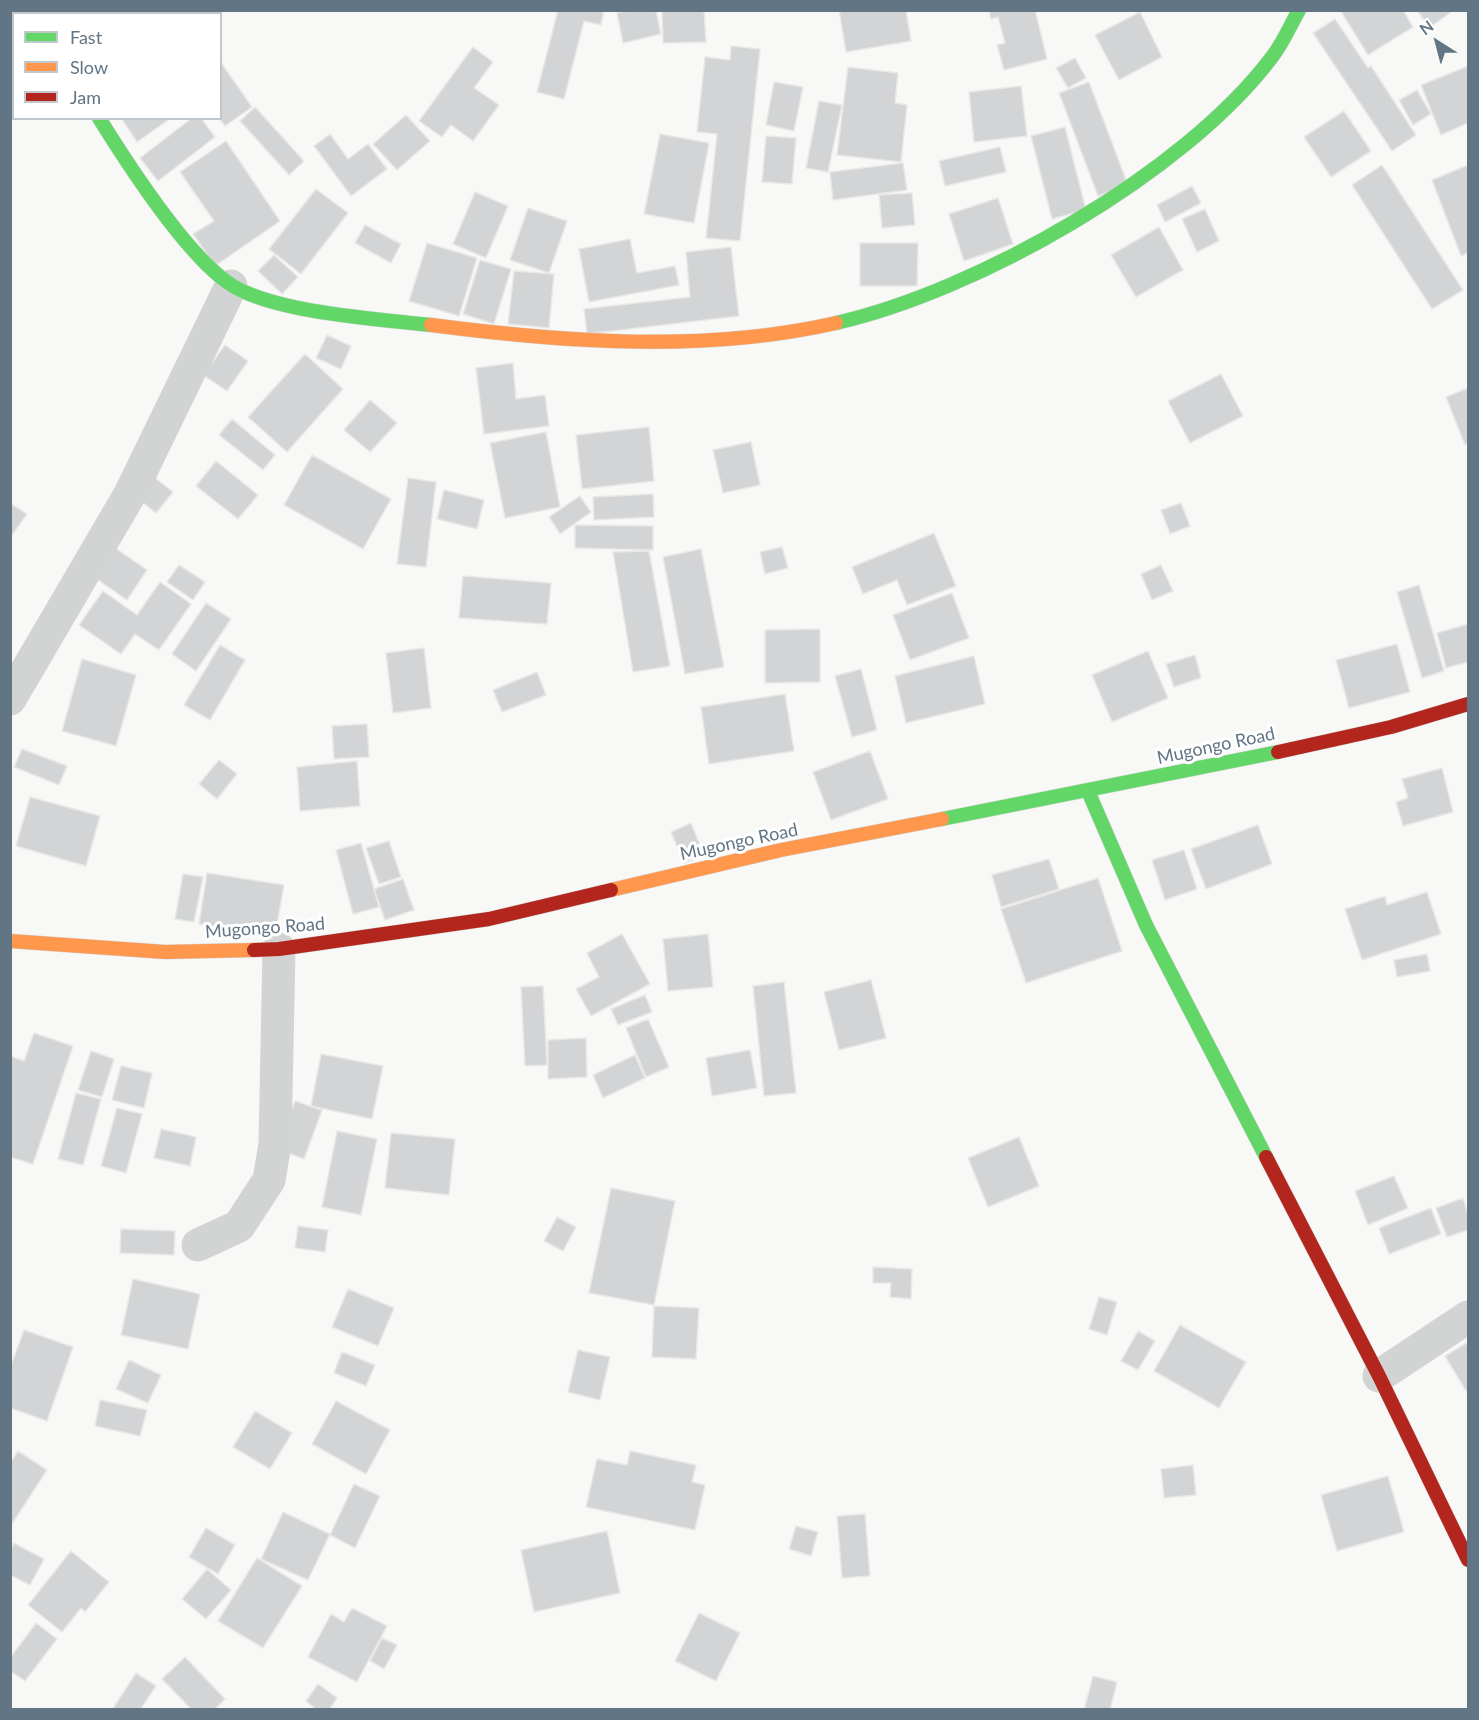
<!DOCTYPE html>
<html>
<head>
<meta charset="utf-8">
<style>
	body { margin:0 }
	#map { position:relative; width:1479px; height:1720px; overflow:hidden; background:#f8f8f7; font-family:Lato,sans-serif }
	canvas { display:block }
	.frame { position:absolute; inset:0; border:12px solid #617584; pointer-events:none }
	.legend { position:absolute; left:12px; top:12px; width:210px; height:108px; box-sizing:border-box; background:#fff; border:2px solid #c0c8ce; margin:0; padding:8px 10px; list-style:none; font-size:18px; color:#617584 }
	.legend li { display:flex; align-items:center; gap:12px; height:30px }
	.legend b { width:30px; border:2px solid #c0c8ce }
	.north { position:absolute; left:1407px; top:12px; width:60px; height:60px; -webkit-text-stroke:4px #fff; paint-order:stroke; rotate:324deg; font-size:16px; font-weight:700; line-height:24px; text-align:center; color:#617584 }
	.north::after { content:''; display:block; margin:auto; width:21px; height:27px; background:#617584; clip-path:polygon(50% 0,100% 100%,50% 72%,0 100%) }
</style>
</head>
<body>
<div id="map">
<canvas width="1479" height="1720"></canvas>
<div class="frame"></div>
<ul class="legend">
<li><b style="height:8px;background:#63d668"></b>Fast</li>
<li><b style="height:8px;background:#ff974d"></b>Slow</li>
<li><b style="height:8px;background:#b3261e"></b>Jam</li>
</ul>
<div class="north">N</div>
</div>
<script>
const c = document.querySelector('canvas').getContext('2d');
c.lineJoin = 'round';
function fillPath(path, color) { c.fillStyle = color; c.fill(path, 'evenodd'); }
function stroke(path, color, width, dash) { c.strokeStyle = color; c.lineWidth = width; c.lineCap = dash ? 'butt' : 'round'; c.setLineDash(dash || []); c.stroke(path); }
function drawText(font, color, halo, rows, align = 'center') {
  c.font = font + ' Lato,sans-serif'; c.lineWidth = 6; c.setLineDash([]); c.textBaseline = 'middle'; c.strokeStyle = halo; c.fillStyle = color; for (const [text, x, y, turn = 0] of rows) {
    c.save(); c.translate(x, y); c.rotate((+turn || 0) * Math.PI / 180); c.textAlign = isNaN(turn) ? turn : align; if (halo) c.strokeText(text, 0, 0); c.fillText(text, 0, 0); c.restore();
  }
}
const building = new Path2D(`
	M558 10H604L601 25 584 21 564 99 537 92Z
	M630 10H656L661 34 623 43 617 13Z
	M662 10H704L706 42 663 43Z
	M839 10H906L911 41 846 52Z
	M989 10H1035L1047 59 1004 70 997 45 1005 43 998 17 991 19Z
	M1340 10H1403L1413 27 1368 55Z
	M1417 10H1454L1429 28Z
	M1140 12 1162 57 1119 80 1095 35Z
	M1335 19 1368 68 1371 66 1416 135 1392 151 1313 33Z
	M731 46 760 49 740 241 706 238 717 134 697 132 705 57 730 60Z
	M473 47 493 62 474 88 499 105 473 141 451 125 442 137 419 121Z
	M1075 58 1086 78 1068 88 1056 68Z
	M220 61 252 107 225 126 219 118Z
	M1468 66V123L1441 135 1421 85Z
	M848 67 898 73 895 103 907 105 901 162 837 155Z
	M774 82 803 87 794 131 766 125Z
	M1089 82 1128 185 1098 196 1059 93Z
	M1021 86 1027 136 974 142 969 92Z
	M1417 90 1431 114 1413 125 1399 100Z
	M819 101 842 105 828 172 806 168Z
	M255 107 304 161 289 175 240 121Z
	M1344 111 1371 151 1331 177 1304 137Z
	M406 115 430 141 397 170 373 144Z
	M121 118H171L137 142Z
	M192 118H201L215 137 158 181 140 158Z
	M1065 127 1086 210 1052 219 1031 136Z
	M330 134 348 159 368 144 387 169 351 196 314 146Z
	M660 134 709 143 694 223 644 214Z
	M766 136 796 138 792 184 762 182Z
	M226 141 280 221 215 266 193 234 214 221 180 172Z
	M1000 147 1006 172 945 186 939 161Z
	M903 163 907 190 833 200 830 172Z
	M1382 165 1463 290 1432 309 1352 185Z
	M1468 165V253L1461 256 1432 180Z
	M1192 186 1201 203 1165 222 1157 205Z
	M316 189 348 213 301 274 269 249Z
	M475 192 508 206 486 258 453 244Z
	M912 193 915 225 882 228 879 195Z
	M998 198 1013 244 964 261 949 214Z
	M528 208 567 221 549 273 510 260Z
	M1205 209 1219 241 1197 252 1182 219Z
	M365 225 401 244 391 263 355 243Z
	M1159 227 1183 270 1136 297 1111 255Z
	M630 239 637 273 675 266 679 285 589 302 579 249Z
	M427 243 477 258 459 316 409 301Z
	M860 243H918L917 286H860Z
	M731 247 739 316 587 334 584 309 690 297 686 252Z
	M274 255 298 277 282 294 258 271Z
	M480 260 511 269 494 324 463 314Z
	M514 271 554 274 549 328 508 324Z
	M327 335 351 346 341 369 316 358Z
	M225 345 248 361 227 391 203 375Z
	M305 354 343 389 287 452 248 417Z
	M513 363 516 399 545 395 549 426 484 434 476 368Z
	M1221 374 1243 416 1190 443 1168 401Z
	M1468 388V443L1465 445 1446 397Z
	M370 400 397 423 370 452 344 430Z
	M232 419 275 455 263 470 219 435Z
	M649 427 654 481 582 489 576 435Z
	M546 432 560 507 505 518 490 443Z
	M751 442 760 485 723 493 713 450Z
	M312 455 391 499 363 549 284 505Z
	M216 461 258 495 238 519 196 486Z
	M154 477 173 492 156 513 137 498Z
	M408 478 436 482 426 567 397 564Z
	M444 490 484 500 477 529 437 519Z
	M653 494 654 517 594 520 593 497Z
	M580 496 591 512 560 534 549 517Z
	M10 503 27 514 10 538Z
	M1181 503 1190 526 1170 534 1161 510Z
	M575 525 653 526V550L575 548Z
	M934 533 956 586 907 605 897 580 863 594 852 567Z
	M111 545 147 570 127 600 91 575Z
	M782 547 788 568 765 574 760 552Z
	M701 549 724 667 685 674 663 557Z
	M649 551 670 666 633 672 613 552Z
	M179 565 205 582 193 600 167 582Z
	M1161 565 1173 591 1152 600 1141 574Z
	M463 576 551 583 547 624 459 618Z
	M160 582 191 604 159 650 135 634 121 654 79 625 103 591 137 615Z
	M1419 585 1444 671 1422 678 1397 592Z
	M952 593 969 638 910 660 893 615Z
	M206 603 231 619 196 671 172 654Z
	M1468 624V662L1446 668 1437 633Z
	M820 629V682L765 683V630Z
	M1397 644 1410 692 1349 708 1336 660Z
	M220 645 245 660 210 720 184 705Z
	M424 648 431 708 393 713 386 653Z
	M1148 651 1168 698 1112 722 1092 675Z
	M1195 655 1201 678 1174 687 1166 664Z
	M974 656 985 704 906 723 895 676Z
	M82 659 136 675 116 746 62 731Z
	M861 669 877 730 852 737 835 676Z
	M537 672 546 695 502 712 493 690Z
	M785 694 794 751 709 764 701 707Z
	M367 724 369 757 334 759 332 726Z
	M22 749 67 766 59 785 14 767Z
	M870 751 888 799 831 820 813 772Z
	M219 760 237 774 217 799 199 784Z
	M357 761 360 806 300 811 297 767Z
	M1442 768 1453 812 1403 826 1396 802 1408 798 1402 779Z
	M30 797 100 816 86 866 16 846Z
	M691 823 704 855 684 863 671 832Z
	M1258 825 1272 864 1206 889 1191 849Z
	M389 841 401 877 379 884 366 848Z
	M361 843 379 907 353 914 336 850Z
	M1184 850 1197 889 1165 900 1152 860Z
	M1049 859 1059 889 1001 907 992 875Z
	M207 873 284 885 275 936 199 924Z
	M183 874 203 877 194 922 175 919Z
	M1098 878 1122 951 1026 983 1001 909Z
	M403 879 414 910 385 920 374 889Z
	M1427 892 1441 934 1362 960 1345 909 1385 896 1387 905Z
	M622 934 650 984 591 1016 576 989 599 977 587 953Z
	M708 934 713 987 668 991 663 939Z
	M1427 954 1430 971 1397 977 1394 960Z
	M871 980 886 1038 839 1050 824 992Z
	M784 982 796 1093 764 1096 753 986Z
	M543 986 547 1065 525 1066 521 987Z
	M645 995 652 1012 618 1025 611 1009Z
	M648 1019 669 1067 646 1077 626 1028Z
	M34 1033 73 1046 33 1164 10 1157V1056L24 1061Z
	M586 1038 587 1077 548 1079V1040Z
	M750 1050 757 1088 712 1096 706 1058Z
	M91 1051 114 1059 102 1097 78 1090Z
	M321 1054 383 1066 372 1119 311 1106Z
	M635 1055 645 1078 603 1098 593 1075Z
	M121 1066 152 1073 144 1108 112 1100Z
	M76 1093 101 1099 83 1165 58 1159Z
	M295 1101 322 1110 304 1159 277 1149Z
	M117 1108 142 1114 126 1173 101 1166Z
	M161 1129 196 1137 190 1166 154 1158Z
	M337 1131 377 1139 361 1215 322 1207Z
	M391 1133 455 1139 449 1195 385 1188Z
	M1019 1137 1039 1186 988 1207 968 1158Z
	M1394 1176 1408 1208 1368 1225 1355 1191Z
	M611 1188 675 1201 654 1305 589 1293Z
	M1463 1198 1468 1215V1230L1447 1237 1436 1208Z
	M1431 1208 1441 1234 1389 1254 1379 1228Z
	M557 1217 576 1227 563 1251 544 1241Z
	M298 1226 328 1230 325 1252 295 1248Z
	M121 1229 175 1231 174 1255 120 1253Z
	M873 1267 912 1269 911 1299 890 1297 891 1283H873Z
	M133 1279 200 1294 188 1349 121 1335Z
	M348 1289 394 1308 378 1346 332 1327Z
	M1099 1297 1117 1302 1107 1335 1089 1329Z
	M654 1306 699 1308 696 1359 652 1357Z
	M1180 1325 1246 1362 1219 1408 1154 1371Z
	M24 1330 73 1347 47 1421 10 1408V1368Z
	M1138 1331 1155 1341 1138 1370 1121 1361Z
	M1468 1342V1394L1445 1356Z
	M578 1350 610 1357 600 1400 568 1392Z
	M342 1352 375 1365 366 1386 334 1373Z
	M129 1360 161 1375 148 1403 116 1389Z
	M100 1400 147 1410 140 1436 95 1426Z
	M336 1401 390 1430 366 1474 312 1444Z
	M255 1411 292 1433 270 1469 233 1447Z
	M18 1451 47 1470 10 1527V1463Z
	M630 1451 696 1465 692 1482 705 1485 695 1530 586 1507 597 1459 627 1465Z
	M1193 1465 1196 1495 1164 1498 1161 1469Z
	M1388 1476 1404 1532 1337 1551 1321 1495Z
	M354 1484 380 1496 355 1548 330 1535Z
	M283 1512 330 1534 308 1580 261 1559Z
	M865 1514 870 1576 842 1578 837 1516Z
	M796 1526 818 1532 811 1556 789 1549Z
	M206 1528 235 1545 218 1574 189 1557Z
	M607 1531 620 1593 534 1612 521 1550Z
	M14 1543 44 1559 30 1585 10 1575V1550Z
	M71 1551 109 1582 85 1612 81 1608 62 1632 28 1605Z
	M257 1558 302 1586 263 1648 218 1621Z
	M207 1569 231 1590 206 1619 182 1599Z
	M352 1608 387 1626 357 1682 308 1657 331 1614 344 1622Z
	M699 1613 740 1633 716 1681 675 1661Z
	M36 1623 57 1639 25 1681 10 1671V1658Z
	M382 1638 397 1645 384 1669 370 1661Z
	M185 1657 225 1699 214 1710H192L162 1679Z
	M136 1673 156 1686 140 1710H112Z
	M1093 1676 1117 1682 1110 1710H1084Z
	M318 1684 337 1698 329 1710H317L306 1701Z`);
fillPath(building, '#d3d4d5');
stroke(building, '#e8e8e6', 1.5);
const fast = new Path2D(`
	M99 118C127 163 189 259 233 286 278 313 378 319 431 325
	M836 323C977 291 1184 174 1272 57 1283 43 1290 26 1299 10
	M1088 791 1146 925 1266 1157
	M942 819 1278 752`);
const slow = new Path2D(`
	M431 325C563 342 705 353 836 323
	M611 890 781 850 942 819
	M10 941 165 952 254 950`);
const jam = new Path2D(`
	M1278 752 1391 727 1468 704
	M254 950 279 949 489 919 611 890
	M1266 1157 1379 1376 1468 1560`);
stroke(fast, '#d5d6d6', 15);
stroke(slow, '#d5d6d6', 15);
stroke(jam, '#d5d6d6', 15);
stroke(new Path2D(`
	M45 10 46 14
	M10 699 130 494 231 286
	M198 1245 239 1226 269 1180 275 1144 279 949
	M1379 1376 1468 1317`), '#d2d3d3', 33);
stroke(fast, '#63d668', 14);
stroke(slow, '#ff974d', 14);
stroke(jam, '#b3261e', 14);
drawText('18px', '#617584', '#fff', [
	["Mugongo Road",1216,746,-12],
	["Mugongo Road",739,842,-12],
	["Mugongo Road",265,928,-4]
]);
</script>
</body>
</html>
